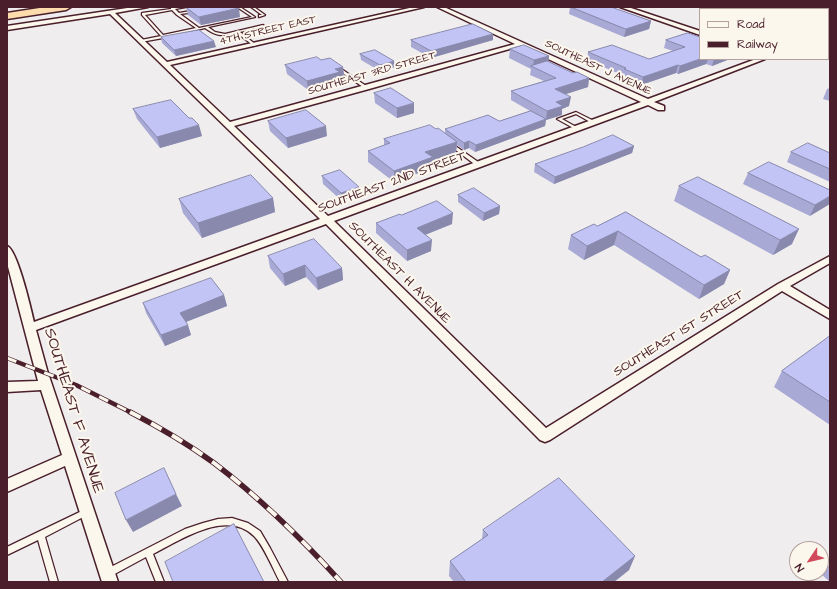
<!DOCTYPE html>
<html>
<head>
<meta charset="utf-8">
<style>
	body { margin:0 }
	#map { position:relative; width:837px; height:589px; overflow:hidden; background:#f0edee; font-family:"Architects Daughter",sans-serif }
	canvas { display:block }
	.frame { position:absolute; inset:0; border:8px solid #4a1f2b; pointer-events:none }
	.legend { position:absolute; left:699px; top:8px; width:130px; height:52px; box-sizing:border-box; background:#fbf7ec; border:1px solid #b4a19f; margin:0; padding:5px 7px; list-style:none; font-size:12px; color:#4a1f2b }
	.legend li { display:flex; align-items:center; gap:8px; height:20px }
	.legend b { width:20px; border:1px solid #b4a19f }
	.north { position:absolute; left:789px; top:541px; width:40px; height:40px; box-sizing:border-box; background:#fbf7ec; border:1px solid #b4a19f; border-radius:50%; rotate:235deg; font-size:11px; font-weight:700; line-height:16px; text-align:center; color:#4a1f2b }
	.north::after { content:''; display:block; margin:auto; width:14px; height:18px; background:#d1495b; clip-path:polygon(50% 0,100% 100%,50% 72%,0 100%) }
</style>
</head>
<body>
<div id="map">
<canvas width="837" height="589"></canvas>
<div class="frame"></div>
<ul class="legend">
<li><b style="height:5px;background:#fbf7ec"></b>Road</li>
<li><b style="height:5px;background:#4a1f2b"></b>Railway</li>
</ul>
<div class="north">N</div>
</div>
<script>
const c = document.querySelector('canvas').getContext('2d');
c.lineJoin = 'round';
function stroke(path, color, width, dash) { c.strokeStyle = color; c.lineWidth = width; c.lineCap = dash ? 'butt' : 'round'; c.setLineDash(dash || []); c.stroke(path); }
function fillPath(path, color) { c.fillStyle = color; c.fill(path, 'evenodd'); }
function drawText(font, color, halo, rows, align = 'center') {
  c.font = font + ' "Architects Daughter",sans-serif'; c.lineWidth = 4; c.setLineDash([]); c.textBaseline = 'middle'; c.strokeStyle = halo; c.fillStyle = color; for (const [text, x, y, turn = 0] of rows) {
    c.save(); c.translate(x, y); c.rotate((+turn || 0) * Math.PI / 180); c.textAlign = isNaN(turn) ? turn : align; if (halo) c.strokeText(text, 0, 0); c.fillText(text, 0, 0); c.restore();
  }
}
const lane = new Path2D(`
	M171 7 174 8 186 7 175 9 179 13 196 10V12L180 14 199 28 252 17 237 7H240L255 17 208 27 215 32 225 34 263 25 264 26 240 32 255 44 256 45 254 46 237 33C223 36 217 37 205 28L163 38 141 42V40L161 36 142 15V13L171 9ZM172 10 177 15 196 28 163 35 145 15Z
	M251 7H254L265 15 259 17V15H262Z
	M783 7H787L792 9H788Z
	M830 23V25L828 26V24Z
	M338 68H340L369 88 366 89 338 70Z
	M576 112 594 121 595 122 592 123 576 114 562 119 578 128V130H577L557 119Z
	M449 143H451L481 164V166H477L449 145Z
	M86 509 89 510 90 512 89 514 45 537 58 582H50L38 540 7 555V547Z
	M232 518 248 523 260 531 270 548 288 582H280C273 569 264 546 254 536 226 509 181 540 153 554L164 582H156L146 557 111 576 108 577 105 576 104 573 105 570 185 529 203 523 218 519Z`);
const street = new Path2D(`
	M134 7H148L115 13 167 62 414 7H424L170 65 230 122 515 44 437 7H444L648 99 756 59H765L654 102 664 106V110H658L648 105 334 221 546 428 778 284 830 256V263L790 286 830 310V319L782 291 550 440 545 442 540 440 326 224 36 330 47 370 118 582H102L65 466 7 492V479L62 455 41 390 7 392V382L38 381 7 263V246C17 249 31 309 34 322L320 219 110 14 7 30V26ZM520 46 641 102 328 216 234 126 369 89Z
	M620 7H628L700 31V35Z
	M828 33H830V37H828Z`);
const highway = new Path2D(`
	M46 7H71L66 10 7 19V13Z`);
stroke(lane, '#4a1f2b', 2.5);
stroke(street, '#4a1f2b', 3);
stroke(highway, '#4a1f2b', 3);
fillPath(lane, '#fbf7ec');
fillPath(street, '#fbf7ec');
fillPath(highway, '#fcdcac');
const railFar1 = new Path2D(`
	M7 358 76 385 132 413`);
const rail = new Path2D(`
	M130 412C159 427 188 444 214 463 260 498 302 539 341 582`);
stroke(railFar1, '#4a1f2b', 4.5);
stroke(rail, '#4a1f2b', 5.5);
stroke(railFar1, '#fbf7ec', 3, [10]);
stroke(rail, '#fbf7ec', 4, [12]);
fillPath(new Path2D(`
	M186 7 240 17 201 25 188 15Z
	M570 7H611L651 21 649 29 624 37 569 14Z
	M716 7H780L787 9H722Z
	M688 33 700 59H730L712 66 706 64 678 74 676 73 641 85 622 77V75L587 60 588 52 649 59 673 51 664 48 666 40Z
	M161 37 216 47 176 56 162 43Z
	M411 40H493L431 58 411 47Z
	M510 49 549 56 548 62 573 73 589 78 588 87 565 94 569 106 562 109V115L546 120 545 126 475 152 469 148 464 150 457 145 456 152 432 161V168L394 182 368 162V151L384 145V139L436 129 445 133V129L499 121 530 111 511 100V91L544 81 530 75 531 69 509 58Z
	M360 54 395 67 380 71 361 60Z
	M285 65 343 67 344 76 340 77V82L308 90 287 74Z
	M830 88V101L823 99 827 89Z
	M374 93 414 113 397 118 375 103Z
	M133 109 202 136 160 148 137 119Z
	M268 121 327 136 288 148 270 131Z
	M634 146 632 153 554 184 534 172 535 164Z
	M791 152 830 153V182L787 162Z
	M748 173 830 190 810 216 743 184Z
	M322 176 359 187V194L342 201 323 184Z
	M679 186 792 244 773 255 674 201Z
	M458 195 500 206 499 214 483 221 458 202Z
	M273 198 275 212 202 238 183 213 179 199Z
	M626 212 701 257 730 270 724 284 699 299 614 245 584 260 568 249 571 235 597 226Z
	M401 215 452 224 425 235 431 251 407 261 376 233V223Z
	M268 256 342 268 343 280 318 290 306 277 285 286 270 268Z
	M224 295 227 306 186 322 191 335 165 346 146 313 143 303Z
	M830 336V425L774 387 782 371Z
	M483 530 635 556 629 570 614 582H454L449 576 450 561 482 539Z
	M830 564V582L821 574Z`), '#a8a9d4');
fillPath(new Path2D(`
	M239 8 240 17 201 25 199 17Z
	M828 14H830L828 20Z
	M651 21 649 29 624 37 626 29Z
	M493 34V40L431 58V51Z
	M214 41 216 47 176 56 174 50Z
	M549 56 548 65 533 67 534 60Z
	M700 59H708L706 64 678 74 680 66Z
	M714 59H730L712 66Z
	M394 61 395 67 380 71V65Z
	M678 65 676 73 641 85 643 77Z
	M343 67 344 76 340 77V82L308 90 307 81 335 69Z
	M589 78 588 87 554 98 555 89Z
	M571 97 569 106 562 109V115L546 120 547 111 556 102Z
	M414 103V113L397 118V108Z
	M546 119 545 126 475 152 476 145Z
	M199 125 202 136 160 148 157 137Z
	M326 126 327 136 288 148 286 138Z
	M469 141V148L464 150V143Z
	M457 142 456 152 432 161V168L394 182V171L425 152Z
	M634 146 632 153 554 184 555 177Z
	M359 187V194L342 201 341 193Z
	M830 196V204L810 216 815 205Z
	M273 198 275 212 202 238 198 223Z
	M500 206 499 214 483 221 484 213Z
	M453 213 452 224 417 238V228Z
	M799 229 792 244 773 255 780 240Z
	M618 231 614 245 584 260 587 246Z
	M432 240 431 251 407 261V250Z
	M305 265 306 277 285 286 283 274Z
	M342 268 343 280 318 290 316 278Z
	M730 270 724 284 699 299 704 285Z
	M224 295 227 306 183 323 180 313Z
	M188 325 191 335 165 346 161 335Z
	M176 494 182 506 133 532 126 520Z
	M635 556 629 570 614 582H602Z`), '#8889ac');
const building = new Path2D(`
	M186 7H236L239 8 199 17Z
	M571 7H611L651 21 626 29Z
	M734 7H780L787 9H733L737 8Z
	M805 7H809L816 9H794Z
	M473 24 493 34 431 51 411 40Z
	M199 30 214 41 174 50 161 37Z
	M688 33 700 37V59L680 66 678 65 643 77 624 69 626 68 588 52 612 45 649 59 685 47 666 40Z
	M524 45 549 56 534 60 510 49Z
	M375 50 394 61 380 65 360 54Z
	M317 57 321 60 330 58 343 67 335 69 340 72 307 81 285 65Z
	M547 61 573 73 577 72 589 78 555 89 571 97 556 102 563 106 547 111 511 91 556 78 531 66Z
	M391 88 414 103 397 108 374 93Z
	M171 100 189 118H192L199 125 157 137 133 109Z
	M306 110 326 126 286 138 268 121Z
	M531 111 546 119 476 145 469 141 464 143 445 129 488 115 499 121Z
	M430 125 436 129 438 128 457 142 425 152 433 157 394 171 368 151 390 143 384 139Z
	M613 135 634 146 555 177 535 164 583 147Z
	M808 143 830 153V169L791 152Z
	M769 162 830 190V196L815 205 748 173Z
	M340 170 359 187 341 193 322 176Z
	M251 175 273 198 198 223 179 199Z
	M698 177 799 229 780 240 679 186Z
	M474 188 500 206 484 213 458 195Z
	M437 201 453 213 417 228 432 240 407 250 376 223 400 214 401 215Z
	M626 212 701 257 705 255 730 270 704 285 618 231 587 246 571 235 594 224 597 226Z
	M314 239 342 268 316 278 305 265 283 274 268 256Z
	M211 278 224 295 180 313 188 325 161 335 143 303Z
	M830 336V402L782 371Z
	M164 468 176 494 126 520 115 493Z
	M559 478 635 556 602 582H466L450 561 488 535 483 530Z
	M234 524 264 582H173L165 562Z`);
fillPath(building, '#c3c4f6');
stroke(building, '#8889ac', 1);
drawText('11px', '#4a1f2b', '#fbf7ec', [
	["4TH STREET EAST",268,31,-13],
	["SOUTHEAST J AVENUE",598,68,25],
	["SOUTHEAST 3RD STREET",372,74,-16]
]);
drawText('13px', '#4a1f2b', '#fbf7ec', [
	["SOUTHEAST 2ND STREET",392,183,-20],
	["SOUTHEAST H AVENUE",399,273,45],
	["SOUTHEAST 1ST STREET",679,334,-32]
]);
drawText('16px', '#4a1f2b', '#fbf7ec', [
	["SOUTHEAST F AVENUE",73,411,73]
]);
</script>
</body>
</html>
